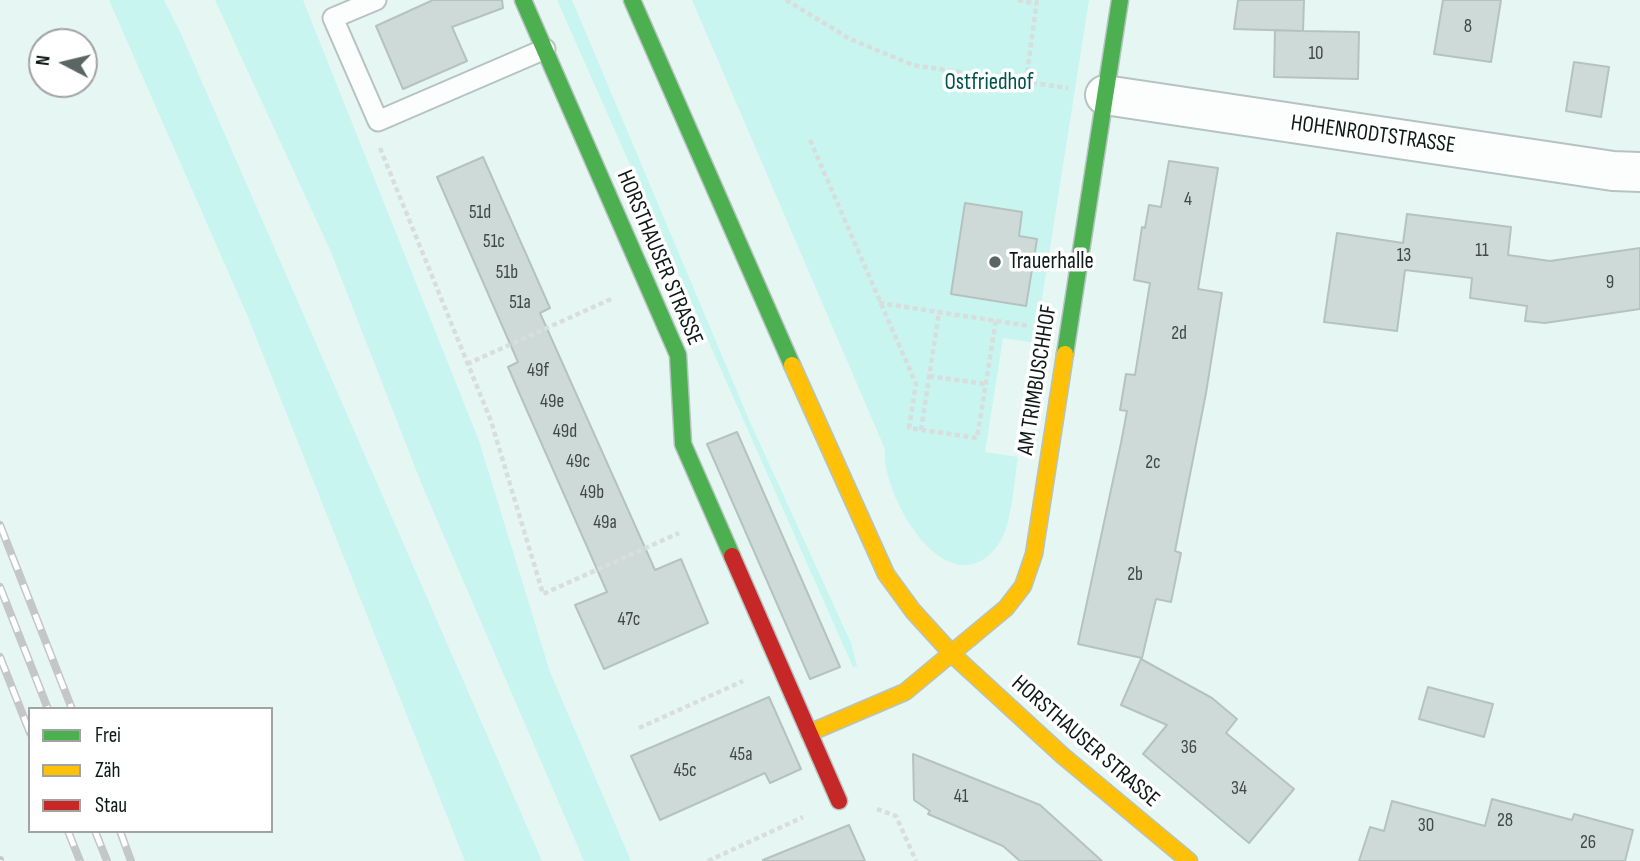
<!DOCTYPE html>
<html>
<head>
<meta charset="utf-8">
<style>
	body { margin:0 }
	#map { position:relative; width:1640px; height:861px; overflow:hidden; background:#e6f6f3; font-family:"Sofia Sans Condensed",sans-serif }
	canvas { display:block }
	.legend { position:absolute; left:28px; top:707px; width:245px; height:126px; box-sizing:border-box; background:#fff; border:2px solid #9fa3a2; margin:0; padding:9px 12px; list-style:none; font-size:21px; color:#0f1917 }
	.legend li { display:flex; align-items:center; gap:14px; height:35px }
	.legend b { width:35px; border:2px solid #9fa3a2 }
	.north { position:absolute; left:28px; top:28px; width:70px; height:70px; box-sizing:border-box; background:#fff; border:2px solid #9fa3a2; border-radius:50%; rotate:277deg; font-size:19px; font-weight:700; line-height:28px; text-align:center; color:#0f1917 }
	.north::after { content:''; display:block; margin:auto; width:24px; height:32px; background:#5a6664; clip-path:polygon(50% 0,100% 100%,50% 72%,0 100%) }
</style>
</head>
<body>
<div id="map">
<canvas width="1640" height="861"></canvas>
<ul class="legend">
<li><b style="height:9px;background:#4caf50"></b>Frei</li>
<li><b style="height:9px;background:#ffc107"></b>Zäh</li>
<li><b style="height:9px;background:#c62828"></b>Stau</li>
</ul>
<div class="north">N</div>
</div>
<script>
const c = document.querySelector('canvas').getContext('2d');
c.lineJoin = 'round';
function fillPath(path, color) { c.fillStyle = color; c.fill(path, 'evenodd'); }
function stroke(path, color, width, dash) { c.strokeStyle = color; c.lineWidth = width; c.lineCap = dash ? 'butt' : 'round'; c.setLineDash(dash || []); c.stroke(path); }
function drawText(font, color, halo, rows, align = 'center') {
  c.font = font + ' "Sofia Sans Condensed",sans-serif'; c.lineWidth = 7; c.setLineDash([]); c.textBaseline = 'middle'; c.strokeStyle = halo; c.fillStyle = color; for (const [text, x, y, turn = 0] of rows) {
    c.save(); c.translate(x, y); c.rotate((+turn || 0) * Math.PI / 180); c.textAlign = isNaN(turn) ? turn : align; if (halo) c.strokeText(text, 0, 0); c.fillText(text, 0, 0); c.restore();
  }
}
fillPath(new Path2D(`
	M109 0H164L181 34 542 861H465L248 317Z
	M215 0H303L479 441 550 672 631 861H584L422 485 331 252Z
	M557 0H572L750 422 851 643 857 666 853 667Z
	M692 0H1089L1035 343 1003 338 985 452 1018 457C1014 480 1012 527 998 545 948 612 880 494 885 449Z`), '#c8f5ef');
const building = new Path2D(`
	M433 0H502L503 8 452 27 467 61 403 89 376 26Z
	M1238 0H1304L1303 31 1359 32 1358 79 1274 77 1275 30 1301 31 1234 29Z
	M1443 0H1501L1491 62 1434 54Z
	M1574 62 1609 67 1601 117 1566 111Z
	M483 157 550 308 540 313 655 570 681 559 708 623 604 669 575 605 607 592 521 397 508 367 518 362 437 177Z
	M1169 161 1218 168 1198 289 1222 293 1206 393 1175 551 1181 553 1171 602 1156 599 1142 658 1078 644 1121 443 1127 411 1120 410 1126 374 1135 375 1150 283 1134 280 1142 227 1145 228 1149 205 1161 207Z
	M965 203 1022 212 1019 236 1037 239 1026 306 951 294Z
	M1407 214 1511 227 1508 255 1550 261 1640 248V309L1545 323 1525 321 1527 306 1470 298 1472 278 1405 270 1397 331 1324 322 1337 233 1403 243Z
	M737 432 840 667 810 679 707 444Z
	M1141 659 1212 698 1237 719 1226 733 1294 789 1249 843 1143 754 1167 725 1121 705Z
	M1428 687 1493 704 1484 737 1419 719Z
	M769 697 801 769 770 783 765 773 660 820 631 756Z
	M913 754 1040 805 1102 861H1020L1003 846 928 814 930 811 914 800Z
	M1492 799 1572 820 1574 814 1633 830 1625 861H1359L1370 827 1384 831 1392 801 1485 826Z
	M849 825 865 861H763V860Z`);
fillPath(building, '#cedad8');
stroke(building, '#b6c2c0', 2);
const lane = new Path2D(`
	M376 0 333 18 378 121 545 49`);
const street = new Path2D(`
	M1105 95 1613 171 1640 172`);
const fast = new Path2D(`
	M523 0 678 355 683 444 732 556
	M632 0 792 365
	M1065 354 1120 0`);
const slow = new Path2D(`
	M792 365 886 574 913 611 953 655 1063 756 1189 861
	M809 733 905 692 1006 608 1023 586 1034 554 1065 354`);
const jam = new Path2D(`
	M732 556 839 801`);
stroke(lane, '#b6c3c0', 23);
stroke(street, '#b6c3c0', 42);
stroke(fast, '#b6c3c0', 19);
stroke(slow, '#b6c3c0', 19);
stroke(jam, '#b6c3c0', 19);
stroke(new Path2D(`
	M786 0 850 39 913 65 1068 88
	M1018 0 1036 4
	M1026 81 1037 0
	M810 140 916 384 909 428 977 438 996 320
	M380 148 491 421 543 594 679 533
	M879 303 1030 326
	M467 364 611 299
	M929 376 985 384
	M921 430 939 312
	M639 728 743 681
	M877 809 896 816 916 861
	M708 861 803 817`), '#d8dddd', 4.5, [5, 3.5]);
stroke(lane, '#fbfefd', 19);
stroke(street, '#fbfefd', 38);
stroke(fast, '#4caf50', 16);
stroke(slow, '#ffc107', 16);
stroke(jam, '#c62828', 16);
const rail = new Path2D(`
	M0 525 72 709
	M0 587 48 709
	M0 657 30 733
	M68 831 80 861
	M95 831 107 861
	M120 831 131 861
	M0 860V861`);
stroke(rail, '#c3c7c7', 8);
stroke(rail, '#fff', 5, [16]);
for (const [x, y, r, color] of [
	[995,262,7,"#5a6664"]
]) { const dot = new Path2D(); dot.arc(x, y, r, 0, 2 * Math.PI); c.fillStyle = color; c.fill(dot); stroke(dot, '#fff', 2.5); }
drawText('19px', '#3f4947', null, [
	["8",1468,27],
	["10",1316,54],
	["4",1188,200],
	["51d",480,213],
	["51c",494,242],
	["11",1482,251],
	["13",1404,256],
	["51b",507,273],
	["9",1610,283],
	["51a",520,303],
	["2d",1179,334],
	["49f",538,371],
	["49e",552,402],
	["49d",565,432],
	["49c",578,462],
	["2c",1153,463],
	["49b",592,493],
	["49a",605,523],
	["2b",1135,575],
	["47c",629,620],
	["36",1189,748],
	["45a",741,755],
	["45c",685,771],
	["34",1239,789],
	["41",961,797],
	["28",1505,821],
	["30",1426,826],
	["26",1588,843]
]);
drawText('23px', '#00544c', '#fff', [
	["Ostfriedhof",989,83]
]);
drawText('23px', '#0f1917', '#fff', [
	["HOHENRODTSTRASSE",1373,135,8],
	["HORSTHAUSER STRASSE",659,258,67],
	["AM TRIMBUSCHHOF",1038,380,-81],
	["HORSTHAUSER STRASSE",1085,742,41]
]);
drawText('23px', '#0f1917', '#fff', [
	["Trauerhalle",1009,262]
], 'left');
</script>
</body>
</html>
